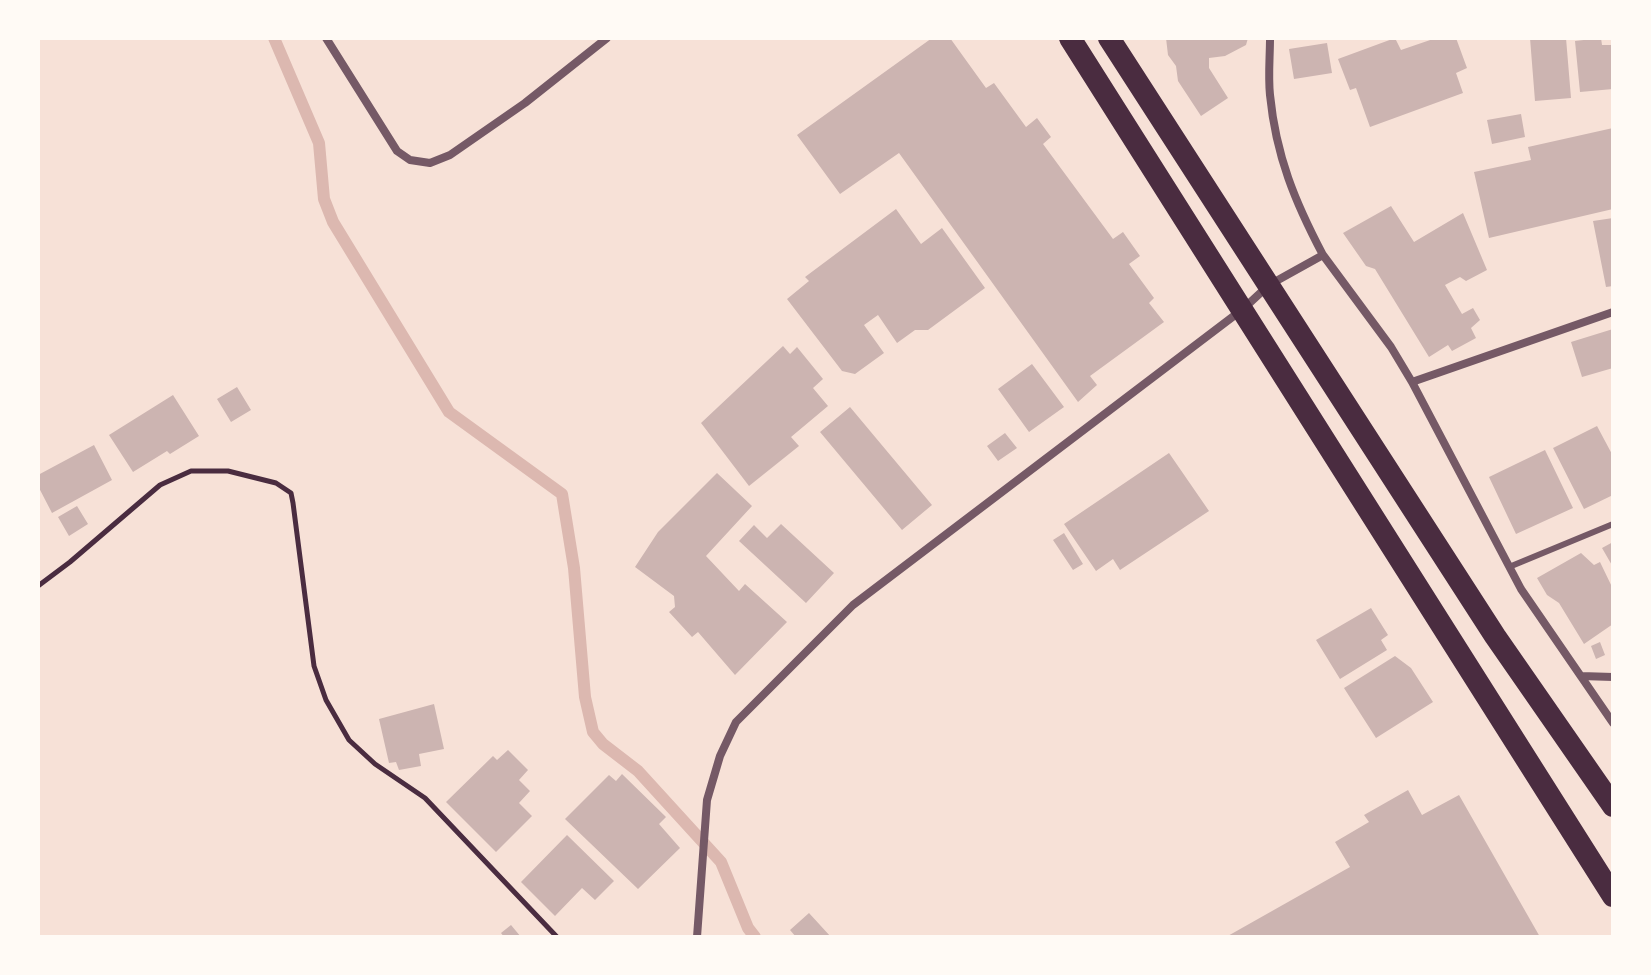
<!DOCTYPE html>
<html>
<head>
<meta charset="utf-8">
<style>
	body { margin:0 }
	#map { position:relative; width:1651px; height:975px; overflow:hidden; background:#f7e1d7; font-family:Commissioner,sans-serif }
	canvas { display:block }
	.frame { position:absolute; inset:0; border:40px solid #fffaf5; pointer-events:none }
</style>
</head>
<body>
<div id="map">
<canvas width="1651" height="975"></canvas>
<div class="frame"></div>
</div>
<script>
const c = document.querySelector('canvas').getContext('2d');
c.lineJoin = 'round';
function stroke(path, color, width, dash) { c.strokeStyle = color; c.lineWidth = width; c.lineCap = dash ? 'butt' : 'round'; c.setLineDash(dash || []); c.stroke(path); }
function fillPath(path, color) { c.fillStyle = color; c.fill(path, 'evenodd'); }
stroke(new Path2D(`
	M274 38 319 143 324 199 333 222 449 412 562 494 574 568 585 697 593 732 603 744 638 771 721 862 748 928 755 937`), '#dcb8b0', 12);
fillPath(new Path2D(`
	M932 38H950L986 88 994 83 1026 127 1037 118 1051 137 1043 144 1113 239 1123 232 1140 256 1129 264 1154 298 1149 303 1164 322 1090 376 1097 385 1078 402 899 153 840 194 797 135Z
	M1166 38H1248L1246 45 1225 56 1209 58V68L1228 98 1201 116 1178 81 1176 66 1168 55Z
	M1395 38 1401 50 1436 38H1456L1467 68 1456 73 1463 93 1370 127 1356 88 1350 90 1338 59Z
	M1530 38H1566L1571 98 1535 101Z
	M1601 38 1602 45H1613V89L1580 92 1575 41Z
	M1327 43 1332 73 1294 79 1289 49Z
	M1521 114 1525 137 1492 144 1487 120Z
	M1613 128V209L1489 238 1474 172 1531 160 1528 147Z
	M1391 206 1414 242 1463 213 1487 270 1466 281 1460 277 1445 285 1462 314 1473 308 1480 320 1471 328 1476 338 1452 351 1448 345 1429 357 1375 269 1366 266 1343 233Z
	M896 209 921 244 942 228 985 288 928 330H915L897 343 878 315 864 325 884 353 855 374 842 371 787 299 809 281 805 277Z
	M1613 218V286L1606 287 1593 221Z
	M1613 329V368L1582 377 1571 342Z
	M783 346 790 354 797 347 823 379 813 388 828 406 791 437 799 446 749 486 701 423Z
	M1032 364 1064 407 1029 432 998 389Z
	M237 387 251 410 231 422 217 399Z
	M173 395 199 436 170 454 167 451 133 472 109 435Z
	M850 407 932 505 902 530 820 432Z
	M1597 426 1613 456V495L1584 509 1553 448Z
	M1005 433 1017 448 998 461 987 446Z
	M94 445 112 480 52 513 38 486V475Z
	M1545 450 1573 508 1516 534 1489 477Z
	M1169 453 1209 511 1120 570 1113 559 1096 571 1064 524Z
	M717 473 752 506 706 556 739 591 745 584 787 622 735 675 698 632 692 637 669 612 675 607 674 596 635 567 658 532Z
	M77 506 88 524 69 536 58 517Z
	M781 524 834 573 806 603 739 541 754 525 767 538Z
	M1064 533 1083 564 1073 570 1053 540Z
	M1613 542V567L1602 548Z
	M1581 553 1594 565 1600 562 1613 589V624L1584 644 1559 603 1547 595 1537 578Z
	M1371 608 1388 635 1381 640 1387 650 1340 679 1316 640Z
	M1600 642 1605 655 1596 659 1591 646Z
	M1395 656 1411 668 1433 702 1376 738 1344 688Z
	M434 704 444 749 419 754 421 766 399 770 396 762 389 763 379 719Z
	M508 750 528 770 519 780 530 791 519 803 532 816 496 852 446 802 493 756 497 760Z
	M622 774 666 817 659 824 680 848 638 889 565 819 609 775 616 781Z
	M1408 790 1422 815 1459 795 1540 937H1226L1350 867 1335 842 1369 822 1364 815Z
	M567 835 614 881 595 900 582 888 555 916 521 882Z
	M809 913 831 937H796L790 930Z
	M511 925 521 937H504L501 933Z`), '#ccb4b1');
stroke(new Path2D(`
	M38 586 70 562 160 485 191 471H228L276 483 291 493 293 503 314 666 326 700 349 740 375 764 425 798 557 937`), '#4a2c40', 5);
stroke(new Path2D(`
	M1509 567 1613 524`), '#755966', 6);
stroke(new Path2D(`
	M326 38 397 151 410 160 430 163 450 155 525 103 607 38
	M1323 255 1391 347 1412 382 1521 589 1613 723
	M1412 382 1613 312
	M1581 676 1613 677
	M697 937 707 800 720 756 736 722 853 605 1243 309 1269 285 1323 255C1295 202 1276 156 1270 95 1268 76 1270 57 1270 38`), '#755966', 8);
stroke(new Path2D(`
	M1070 38 1613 896
	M1109 38 1495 636 1613 806`), '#4a2c40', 22);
</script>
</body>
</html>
